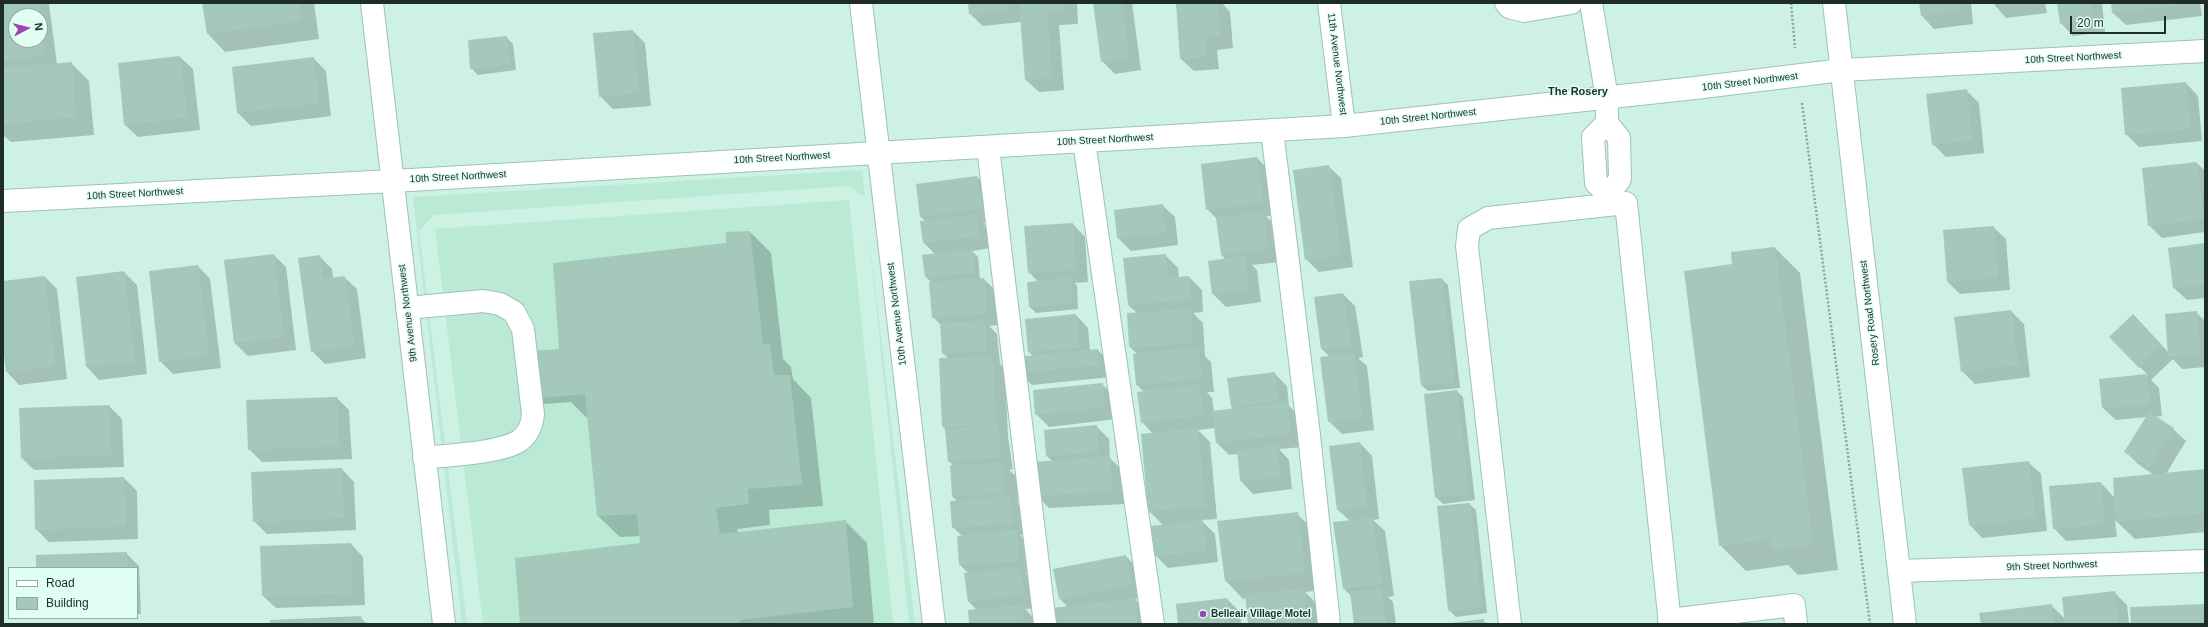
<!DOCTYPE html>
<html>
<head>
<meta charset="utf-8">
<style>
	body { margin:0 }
	#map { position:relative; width:2208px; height:627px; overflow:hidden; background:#cdf2e3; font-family:Helvetica,sans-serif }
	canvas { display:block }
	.frame { position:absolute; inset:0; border:4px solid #1f2d28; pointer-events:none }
	.legend { position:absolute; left:8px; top:567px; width:130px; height:52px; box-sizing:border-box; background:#e0fef2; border:1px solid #93aaa1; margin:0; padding:5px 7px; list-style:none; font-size:12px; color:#1f2d28 }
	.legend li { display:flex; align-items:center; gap:8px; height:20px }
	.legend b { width:20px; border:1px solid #93aaa1 }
	.north { position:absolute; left:8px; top:8px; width:40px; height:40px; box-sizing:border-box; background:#e0fef2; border:1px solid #93aaa1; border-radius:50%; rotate:83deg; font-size:11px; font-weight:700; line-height:16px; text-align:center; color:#1f2d28 }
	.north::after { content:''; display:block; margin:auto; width:14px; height:18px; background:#9b44b1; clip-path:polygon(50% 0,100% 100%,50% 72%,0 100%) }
	.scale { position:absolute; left:2070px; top:16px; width:96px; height:18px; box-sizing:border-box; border:2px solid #1f2d28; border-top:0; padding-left:5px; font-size:12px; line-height:14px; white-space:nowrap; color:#1f2d28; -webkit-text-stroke:3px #e0fef2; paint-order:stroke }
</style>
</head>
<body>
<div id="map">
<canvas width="2208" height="627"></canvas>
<div class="frame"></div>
<ul class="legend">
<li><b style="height:5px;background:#fff"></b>Road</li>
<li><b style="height:11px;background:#a4c9ba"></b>Building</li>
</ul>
<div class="north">N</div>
<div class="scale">20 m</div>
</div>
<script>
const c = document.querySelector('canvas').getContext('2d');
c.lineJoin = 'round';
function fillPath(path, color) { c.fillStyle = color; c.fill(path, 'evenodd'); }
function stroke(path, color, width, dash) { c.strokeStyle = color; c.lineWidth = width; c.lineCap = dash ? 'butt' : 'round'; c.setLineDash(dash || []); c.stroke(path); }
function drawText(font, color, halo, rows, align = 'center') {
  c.font = font + ' Helvetica,sans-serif'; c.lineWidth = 3; c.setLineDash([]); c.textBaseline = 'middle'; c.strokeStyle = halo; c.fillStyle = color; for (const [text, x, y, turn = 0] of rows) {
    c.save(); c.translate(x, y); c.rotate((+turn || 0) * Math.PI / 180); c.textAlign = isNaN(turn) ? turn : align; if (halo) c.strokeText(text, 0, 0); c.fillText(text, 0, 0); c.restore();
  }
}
fillPath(new Path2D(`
	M862 170 865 197 848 186 434 215 419 231 467 624H462L413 197Z
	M849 200 893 624H483L435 229Z
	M868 227 915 624H909Z`), '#bae9d6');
fillPath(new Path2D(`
	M3 3 49 4 57 64 71 63 89 81 94 135 11 142 3 135ZM16 16H40V40H16Z
	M203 3H314L319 39 225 52 208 34Z
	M969 3H1077L1078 24 1059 25 1064 90 1039 92 1026 80 1021 22 983 26 970 14Z
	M1094 3H1132L1141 70 1115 74 1102 61Z
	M1177 3H1222L1230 12 1233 48 1217 50 1219 69 1194 71 1181 59Z
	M1920 3H1971L1973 24 1934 29 1922 16Z
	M1993 3H2045L2047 13 2006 18Z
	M2058 3H2102L2105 32 2073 36 2061 23Z
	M2112 3H2200L2202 16 2126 25 2113 13Z
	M633 31 645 43 651 106 613 109 600 96Z
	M506 37 513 44 516 70 478 75 471 68Z
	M180 57 193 69 200 130 138 137 125 125Z
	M313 58 326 71 331 116 251 126 238 113 233 67Z
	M2186 83 2198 96 2202 141 2139 147 2126 134Z
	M1966 90 1979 103 1984 153 1946 157 1933 144Z
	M1257 158 1270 171 1275 215 1266 216 1276 226 1280 262 1252 265 1257 270 1261 302 1226 307 1213 294 1226 260 1222 255 1217 219 1207 209Z
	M2197 163 2205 171V232L2162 238 2149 225Z
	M1328 166 1341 178 1353 267 1319 272 1306 259Z
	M977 177 989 189 994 221 983 223 988 228 991 248 972 251 978 257 980 279H984L996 291 1000 325 989 326 997 334 1000 364 1005 369 1008 437 1013 469 1009 470 1017 477 1018 505 1023 510 1025 535H1020L1029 544 1031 573H1025L1032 580 1036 608 1025 609 1035 619V624H970L977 610 969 602V574L960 565 958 537 962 536 953 527 958 502 952 496 954 466 949 461 946 430 943 427 949 359 943 353 942 326 933 317 932 283 926 277 936 255 923 242 925 221 921 217Z
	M1162 205 1175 217 1178 245 1131 251 1118 238 1115 211Z
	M1073 224 1085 237 1088 282 1074 283 1077 285 1078 309 1036 313 1029 306 1038 282 1029 272Z
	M1993 227 2006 239 2010 290 1960 294 1948 282Z
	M727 232H750L771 253 783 359 791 367 793 379 811 398 823 506 769 510 770 525 737 529 738 533 845 521 867 543 874 624H521L641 544 640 536 620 537 598 516 588 417H586L571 402 530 405 559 350 727 244Z
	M2205 244V298L2187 300 2174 288Z
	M1775 248 1800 273 1838 570 1798 575 1788 565 1746 571 1720 545 1733 265Z
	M274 255 286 267 296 350 248 356 235 343 225 261Z
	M1165 255 1178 268 1179 278 1189 277 1202 290 1203 312 1193 313 1203 323 1205 356 1211 362 1214 392H1207L1212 398 1214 412 1234 409 1232 407 1274 373 1287 386 1289 406 1299 416 1303 447 1279 449 1289 460 1292 489 1253 494 1241 481 1238 454 1229 455 1217 443 1215 428 1198 430 1210 442 1217 519 1201 520 1215 534 1218 562 1168 568 1156 556 1163 525 1149 511 1153 434 1142 422 1144 392 1137 385V354L1130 347 1128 314 1137 313 1128 305Z
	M319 256 332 269 333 278 344 277 357 289 366 358 325 364 312 351Z
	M198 266 210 279 221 368 173 374 160 361Z
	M124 272 137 285 147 374 99 380 87 367Z
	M45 277 57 289 67 379 19 385 7 372 3 338V282Z
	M1442 279 1448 285 1460 388 1428 391 1421 385 1410 282Z
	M1343 294 1355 306 1363 357 1358 358 1367 366 1374 430 1342 434 1329 421 1330 357 1322 349Z
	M2011 311 2024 324 2030 377 1975 384 1962 371Z
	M2196 312 2205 321V367L2182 369 2173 359 2151 380 2159 388 2162 416 2155 417 2173 429 2186 441 2166 474 2205 470V532L2135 539 2115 520 2117 537 2066 541 2054 528 2101 483 2115 498 2154 475 2138 464 2126 452 2147 417 2116 420 2103 408 2100 380 2148 375 2110 337 2145 328 2169 353Z
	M1076 315 1088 328 1090 351 1098 350 1110 363 1111 377 1032 385 1019 372 1033 356 1029 352Z
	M1102 384 1115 397 1117 419 1049 427 1036 414Z
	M1457 391 1463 397 1475 500 1443 504 1436 497Z
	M337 398 349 410 352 459 262 462 249 449Z
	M109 406 122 419 124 467 34 470 22 458Z
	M1096 426 1109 439 1110 458 1122 470 1125 504 1049 508 1037 496 1052 461 1047 456Z
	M1360 443 1372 456 1379 519 1373 520 1385 531 1394 596 1388 597 1393 602 1396 624H1355L1352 597 1344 589 1350 521 1338 510Z
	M2028 462 2041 474 2047 531 1982 538 1970 525Z
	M342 469 354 482 356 530 267 534 254 521Z
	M124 478 137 491 138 539 49 542 36 529Z
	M1469 504 1476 510 1487 613 1456 617 1449 610Z
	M1297 514 1315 531 1322 590 1305 592 1316 603 1318 624H1249L1246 598 1243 599 1226 581 1218 522Z
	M351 544 363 557 365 605 276 608 263 596Z
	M126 553 139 566 141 614H137V568H37Z
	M1126 556 1138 569 1144 598 1135 599 1147 612 1148 624H1054L1068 607 1060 599 1054 569Z
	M2114 592 2127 605 2129 624H1982L2051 605 2066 620Z
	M1227 599 1240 612 1241 624H1179Z
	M361 618 367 624H271Z`), '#0003');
fillPath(new Path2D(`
	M3 3H38L40 16H16V40H40L41 23 45 55 3 61Z
	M202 3H299L302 21 207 34Z
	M968 3H1008L1009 10 969 14Z
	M1019 3H1066V11L1047 13 1052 78 1025 80Z
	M1093 3H1122L1129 58 1101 62Z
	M1176 3H1218L1221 36 1205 37 1206 57 1180 59Z
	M1919 3H1960L1961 11 1921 16Z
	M2057 3H2091L2093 19 2060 24Z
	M2111 3H2188V4L2112 13Z
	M633 30 639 93 599 97 593 33Z
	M507 36 510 64 470 69 468 40Z
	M180 56 188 117 124 125 118 63Z
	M314 57 319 103 237 113 232 67Z
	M72 62 76 117 3 124V68Z
	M2186 82 2190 129 2125 135 2121 88Z
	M1967 89 1972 140 1932 145 1926 94Z
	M1257 157 1263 203 1206 210 1201 164Z
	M2197 162 2204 219 2148 226 2142 168Z
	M1329 165 1341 255 1305 260 1293 170Z
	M977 176 982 209 920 217 916 184Z
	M1163 204 1166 232 1117 238 1114 210Z
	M1264 212 1268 249 1221 255 1216 218Z
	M976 214 979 236 923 243 920 221Z
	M1073 223 1076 270 1028 273 1024 226Z
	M1994 226 1998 278 1947 282 1943 230Z
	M750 231 763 344H770L774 375H790L802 485 748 489 749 504 716 508 720 534 846 520 853 607 740 620V624H520L515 558 640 543 637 514 597 516 585 394 522 400 518 352 559 349 553 263 726 243V232Z
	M2205 243V284L2173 288 2168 248Z
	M1775 247 1813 544 1772 550 1770 539 1719 546 1684 271 1732 264 1731 252Z
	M972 249 974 272 925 277 922 255Z
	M274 254 284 337 234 343 224 260Z
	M1166 254 1168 278 1189 276 1191 300 1128 305 1123 258Z
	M320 255 323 279 345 276 354 346 311 352 298 258Z
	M1245 256 1249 290 1212 294 1208 261Z
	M198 265 209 356 159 362 149 271Z
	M124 271 135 362 86 367 76 277Z
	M45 276 55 366 6 372 3 347V281Z
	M984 278 987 313 932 318 929 282Z
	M1071 278 1072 303 1029 307 1027 282Z
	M1442 278 1454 382 1421 385 1409 281Z
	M1343 293 1351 345 1321 349 1314 297Z
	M1191 309 1193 343 1129 347 1127 313Z
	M2011 310 2018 365 1961 372 1954 317Z
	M2197 311 2200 354 2168 356 2165 314Z
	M1076 314 1079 348 1028 352 1025 319Z
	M2133 314 2162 345 2139 368 2109 337Z
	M985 321 987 351 942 354 940 323Z
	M1199 348 1202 379 1136 385 1133 354Z
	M1098 349 1099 365 1018 373 1017 357Z
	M1354 353 1362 417 1328 422 1320 357Z
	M993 356 996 424 942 427 939 358Z
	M1275 372 1278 401 1231 407 1227 378Z
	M2147 374 2150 404 2102 408 2099 379Z
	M1103 383 1105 407 1035 415 1033 390Z
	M1200 384 1204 415 1141 423 1137 392Z
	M1457 390 1469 494 1435 498 1424 394Z
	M337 397 339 446 248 450 246 400Z
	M1287 402 1291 434 1216 443 1212 411Z
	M110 405 111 455 21 458 19 408Z
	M2149 412 2174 428 2149 468 2124 452Z
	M998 425 1001 457 948 462 945 429Z
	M1097 425 1098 452 1046 456 1044 430Z
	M1198 428 1205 506 1148 511 1141 434Z
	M1360 442 1367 507 1337 510 1329 446Z
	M1277 446 1280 477 1240 481 1237 450Z
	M1110 456 1112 491 1036 496 1034 462Z
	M2029 461 2035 518 1969 525 1962 468Z
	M1004 463 1005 494 952 496 950 465Z
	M342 468 344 518 253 522 251 472Z
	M2205 469V513L2116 522 2113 478Z
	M124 477 126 526 35 530 34 480Z
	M2101 482 2105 524 2053 529 2049 486Z
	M1010 496 1013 523 952 528 950 501Z
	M1470 503 1482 607 1448 611 1437 506Z
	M1298 512 1305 573 1225 581 1217 521Z
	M1372 518 1382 584 1343 589 1333 522Z
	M1203 520 1206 550 1155 556 1151 526Z
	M1016 530 1019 561 959 565 957 536Z
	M351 543 353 593 262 596 260 546Z
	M127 552V568H36V555Z
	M1126 555 1132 585 1059 599 1053 569Z
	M1020 567 1024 595 968 602 964 573Z
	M1381 588 1386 624H1354L1350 592Z
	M1304 589 1307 624H1248L1245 594Z
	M2115 591 2119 624H2065L2062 597Z
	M1135 598 1137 624H1053L1052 608Z
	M1227 598 1230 624H1178L1176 604Z
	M2052 604 2054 624H1981L1979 613Z
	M2205 604V624H2131L2130 607Z
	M1023 605 1024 624H969L968 610Z
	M361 616 362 624H270V620Z
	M1484 619 1485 624H1451V623Z`), '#a4c9ba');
const minor = new Path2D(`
	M372 3 444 624
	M861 3 934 624
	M1329 3 1344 126
	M1506 3 1509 7 1524 11 1571 3
	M1591 3 1607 98V123L1619 138 1620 179 1609 194 1610 204
	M1834 3 1905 624
	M1607 123 1593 137 1596 183 1609 194
	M1272 130 1309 435 1329 624
	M1084 141 1153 624
	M988 147 1045 624
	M3 201 393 181 1344 126 1695 88 1842 70 2205 51
	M407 308 483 301 500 304 514 312 523 329 533 414C532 425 529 434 519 441 500 453 449 455 424 458
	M1899 571 2205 561
	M1669 620 1794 605 1796 624
	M1510 624 1467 246 1469 229 1488 218 1626 203 1670 624`);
stroke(minor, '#9ec2b4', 24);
stroke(new Path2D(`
	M1791 3 1795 48
	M1802 103 1870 624`), '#8ba79c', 2.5, [2, 2]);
stroke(minor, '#fff', 22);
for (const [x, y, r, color] of [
	[1203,614,4,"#9b44b1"]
]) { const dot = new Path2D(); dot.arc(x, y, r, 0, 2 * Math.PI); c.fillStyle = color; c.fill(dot); stroke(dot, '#e0fef2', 1.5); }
drawText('10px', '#1f2d28', '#e0fef2', [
	["10th Street Northwest",2073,58,-3],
	["11th Avenue Northwest",1337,64,83],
	["10th Street Northwest",1750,82,-7],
	["10th Street Northwest",1428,117,-6],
	["10th Street Northwest",1105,140,-3],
	["10th Street Northwest",782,158,-3],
	["10th Street Northwest",458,177,-3],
	["10th Street Northwest",135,194,-3],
	["9th Avenue Northwest",408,313,-97],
	["Rosery Road Northwest",1870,313,-97],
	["10th Avenue Northwest",897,314,-97],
	["9th Street Northwest",2052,566,-2]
]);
drawText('bold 10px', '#1f2d28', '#e0fef2', [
	["Belleair Village Motel",1211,614]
], 'left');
drawText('bold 11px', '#1f2d28', '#e0fef2', [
	["The Rosery",1578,92]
]);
</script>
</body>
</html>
